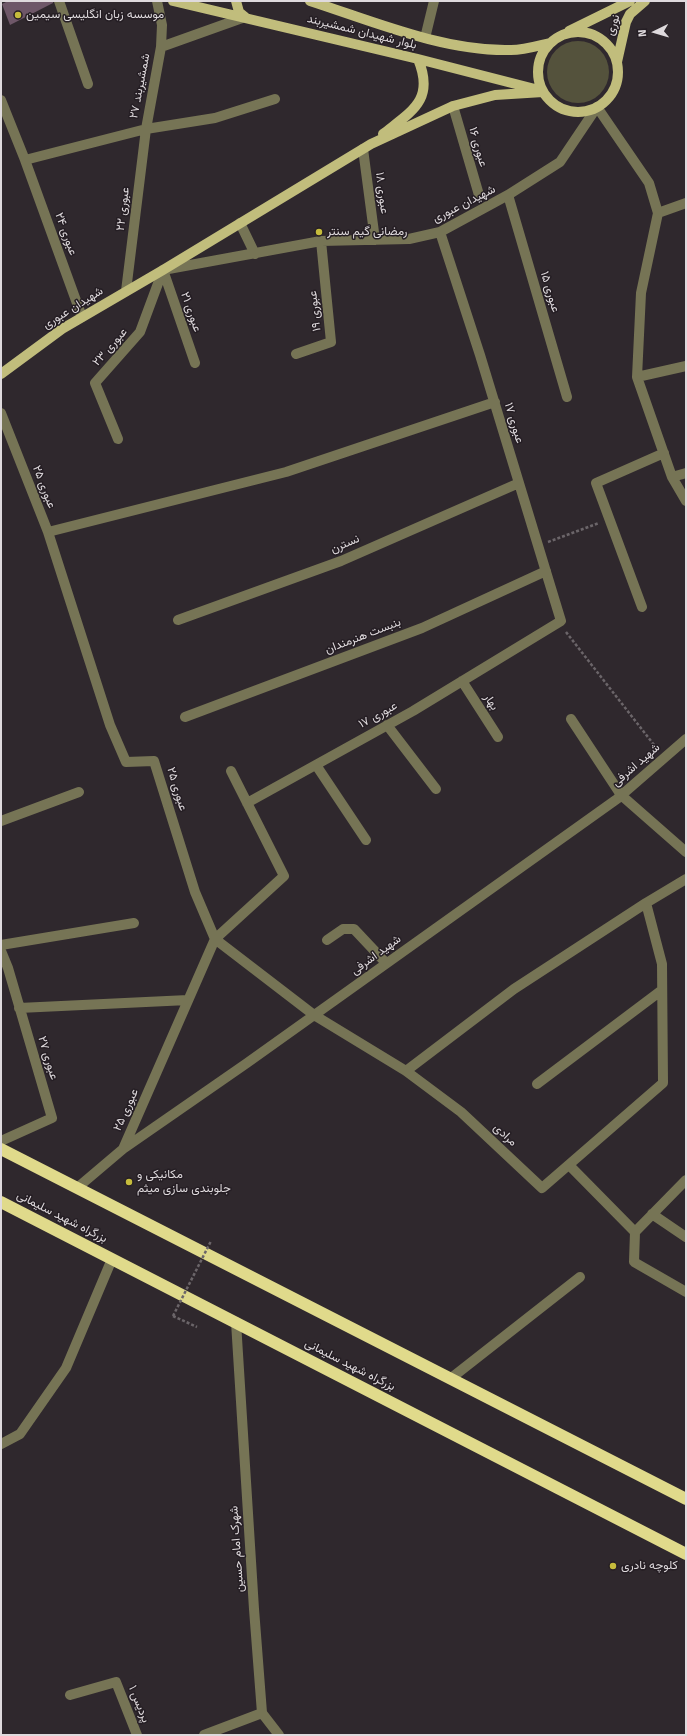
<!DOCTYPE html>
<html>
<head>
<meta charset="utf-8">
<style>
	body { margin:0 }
	#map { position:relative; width:687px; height:1736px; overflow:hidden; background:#2f282d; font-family:"Fira Sans",sans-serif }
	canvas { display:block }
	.frame { position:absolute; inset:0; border:2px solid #dfdadd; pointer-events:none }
	.north { position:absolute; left:635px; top:12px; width:40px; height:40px; -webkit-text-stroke:3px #251e24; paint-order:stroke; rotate:265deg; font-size:11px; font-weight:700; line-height:16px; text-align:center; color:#dfdadd }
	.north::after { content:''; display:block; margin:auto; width:14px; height:18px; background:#dfdadd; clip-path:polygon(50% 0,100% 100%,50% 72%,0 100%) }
</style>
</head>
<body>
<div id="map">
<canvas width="687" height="1736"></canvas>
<div class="frame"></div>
<div class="north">N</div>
</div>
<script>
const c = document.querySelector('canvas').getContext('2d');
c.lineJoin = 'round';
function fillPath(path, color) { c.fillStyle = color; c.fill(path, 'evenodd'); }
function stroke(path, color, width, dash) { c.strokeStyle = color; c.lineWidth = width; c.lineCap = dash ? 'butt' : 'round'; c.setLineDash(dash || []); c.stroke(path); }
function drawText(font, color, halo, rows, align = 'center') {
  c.font = font + ' "Fira Sans",Vazirmatn,sans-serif'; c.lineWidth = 3; c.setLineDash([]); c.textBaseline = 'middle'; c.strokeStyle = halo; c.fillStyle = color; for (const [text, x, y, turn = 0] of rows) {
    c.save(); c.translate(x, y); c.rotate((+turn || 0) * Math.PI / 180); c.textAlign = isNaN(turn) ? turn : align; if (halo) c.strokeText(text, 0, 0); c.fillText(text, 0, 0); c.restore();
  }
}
fillPath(new Path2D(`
	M547 72a31 31 0 1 1 62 0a31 31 0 1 1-62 0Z`), '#54523c');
fillPath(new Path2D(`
	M8 1H53V3L10 25 2 4Z`), '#6e5768');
stroke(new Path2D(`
	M548 542 599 523
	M566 632 658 750
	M173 1316 197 1327`), '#6b6569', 2.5, [3, 2]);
stroke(new Path2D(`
	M59 1 88 84
	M425 38 434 1
	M161 47 245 17
	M1 100 25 160 82 317
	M453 106 479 195
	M363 149 375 240
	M25 160 146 129 215 118 275 99
	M508 195 567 397
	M658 213 686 203
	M240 223 255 254
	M163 270 321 241 409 239 440 232 508 195 560 162 597 107 649 183 658 213 641 293 637 377 672 477 686 501
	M163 270 195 363
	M126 291 146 129 161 47 162 25 157 1
	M296 354 331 342 321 241
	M637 377 686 366
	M1 413 48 532 110 725 126 762 154 761 195 892 215 939 123 1149
	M118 439 95 383 140 332 163 270
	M672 477 686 473
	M48 532 286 472 495 402
	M642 607 596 483 664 453
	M178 620 341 561 519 483
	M462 681 498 737
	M185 717 422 628 546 571
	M571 719 621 795 686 852
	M387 725 436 789
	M316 765 366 840
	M231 771 284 876 215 939 314 1015 406 1071 461 1112 542 1188 663 1083 662 964 646 903
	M247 803 413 711 561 621 480 355 440 232
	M1 821 79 792
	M327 940 343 929H354L386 963
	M1 945 134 923
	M1 951 8 968 52 1118 1 1141
	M19 1008 188 1000
	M406 1071 514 989 646 903 686 879
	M537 1084 662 990
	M569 1165 635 1232
	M686 1180 635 1232 634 1262 686 1292
	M77 1188 123 1149 247 1063 617 799 686 739
	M652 1214 686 1237
	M450 1379 580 1277
	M1 1444 20 1434 66 1368 112 1259
	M70 1695 116 1682 137 1735
	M262 1713 279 1735
	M204 1735 262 1713 254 1609 236 1322`), '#767455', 10);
stroke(new Path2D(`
	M173 1 418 59 535 89
	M236 1 239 12 245 17
	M310 1C372 21 445 52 511 50 524 50 537 46 550 43
	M569 31 630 1
	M538 72a40 40 0 1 1 80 0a40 40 0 1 1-80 0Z
	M617 62 626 22 630 14 645 1
	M383 134C412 111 435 100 418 59
	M1 374 62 329 163 270 371 144 453 106 495 95 543 92`), '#c1bd7c', 10);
stroke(new Path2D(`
	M1 1149 686 1499
	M1 1202 686 1554`), '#e0da8b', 12);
stroke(new Path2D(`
	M173 1316 211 1241`), '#6b6569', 2.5, [3, 2]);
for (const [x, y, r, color] of [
	[18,15,4,"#c6bc3c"],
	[319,232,4,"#c6bc3c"],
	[129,1182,4,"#c6bc3c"],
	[613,1566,4,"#c6bc3c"]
]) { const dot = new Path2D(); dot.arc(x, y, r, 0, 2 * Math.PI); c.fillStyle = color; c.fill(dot); stroke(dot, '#251e24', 1.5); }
drawText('12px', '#dfdadd', '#251e24', [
	["موسسه زبان انگلیسی سیمین",26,15],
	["رمضانی گیم سنتر",327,232],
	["مکانیکی و",137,1175],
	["جلوبندی سازی میثم",137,1189],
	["کلوچه نادری",621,1566]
], 'left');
drawText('12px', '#dfdadd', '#251e24', [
	["نوری",613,25,-71],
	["بلوار شهیدان شمشیربند",362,32,14],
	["شمشیربند ۲۷",140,86,-79],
	["عبوری ۱۶",478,147,74],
	["عبوری ۱۸",382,193,83],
	["شهیدان عبوری",464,204,-27],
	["عبوری ۲۲",123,209,-83],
	["عبوری ۲۴",66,234,70],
	["عبوری ۱۵",550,292,73],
	["شهیدان عبوری",73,308,-32],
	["عبوری ۱۹",315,311,-96],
	["عبوری ۲۱",191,312,71],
	["عبوری ۲۳",110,347,-49],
	["عبوری ۱۷",514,423,73],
	["عبوری ۲۵",44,487,69],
	["نسترن",345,544,-23],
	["بنبست هنرمندان",363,636,-21],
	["بهار",491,702,57],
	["عبوری ۱۷",378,715,-29],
	["شهید اشرفی",636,765,-41],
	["عبوری ۲۵",177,789,73],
	["شهید اشرفی",376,955,-36],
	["عبوری ۲۷",48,1058,73],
	["عبوری ۲۵",126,1110,-66],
	["مرادی",505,1135,43],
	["بزرگراه شهید سلیمانی",62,1217,27],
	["بزرگراه شهید سلیمانی",350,1365,27],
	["شهرک امام حسین",237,1549,-94],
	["پردیس ۱",139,1704,68]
]);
</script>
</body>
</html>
